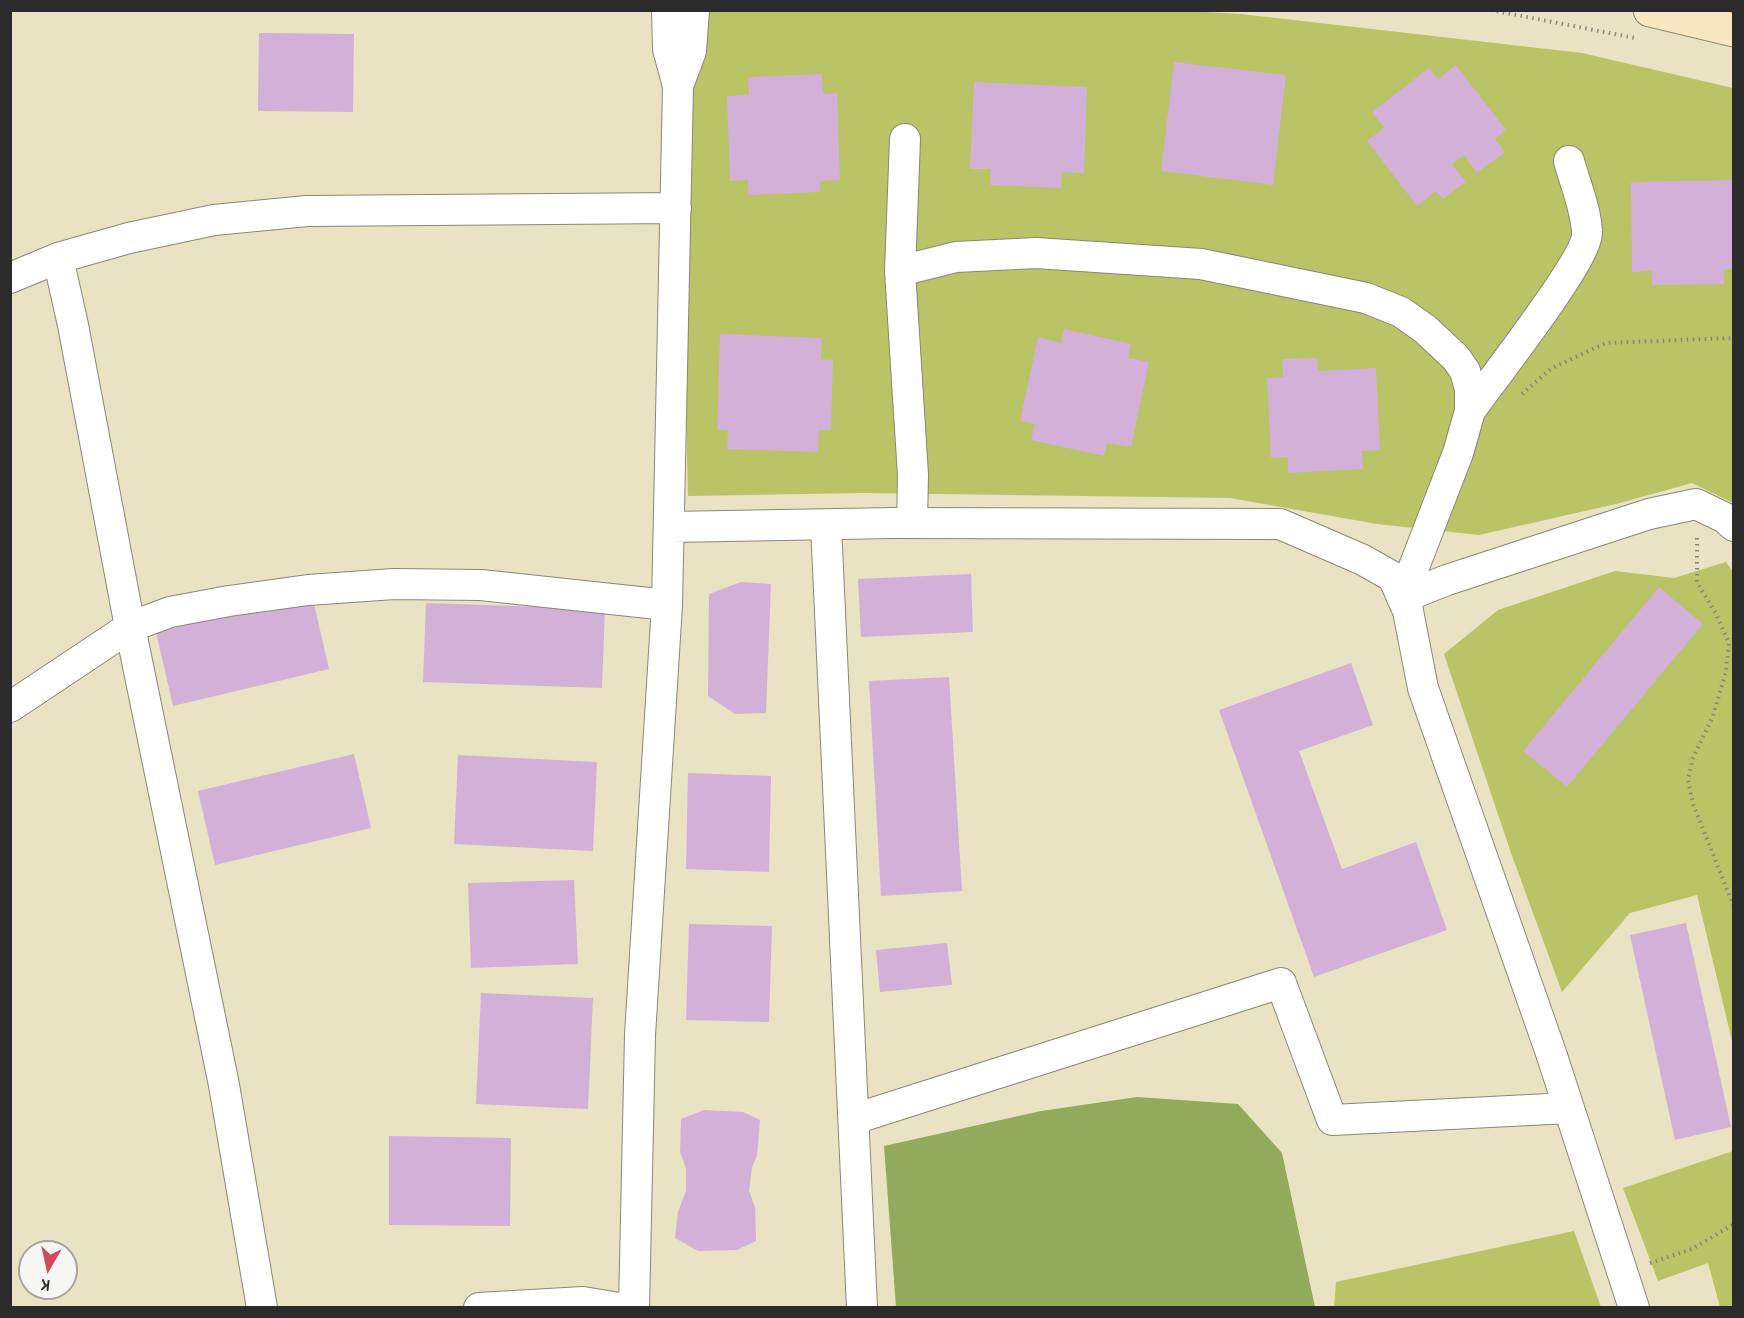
<!DOCTYPE html>
<html>
<head>
<meta charset="utf-8">
<style>
	body { margin:0 }
	#map { position:relative; width:1744px; height:1318px; overflow:hidden; background:#e9e3c3; font-family:"Patrick Hand",sans-serif }
	canvas { display:block }
	.frame { position:absolute; inset:0; border:12px solid #2b2b2b; pointer-events:none }
	.north { position:absolute; left:18px; top:1240px; width:60px; height:60px; box-sizing:border-box; background:#f6f6f2; border:2px solid #a5a5a2; border-radius:50%; rotate:189deg; font-size:16px; font-weight:700; line-height:24px; text-align:center; color:#2b2b2b }
	.north::after { content:''; display:block; margin:auto; width:21px; height:27px; background:#d1495b; clip-path:polygon(50% 0,100% 100%,50% 72%,0 100%) }
</style>
</head>
<body>
<div id="map">
<canvas width="1744" height="1318"></canvas>
<div class="frame"></div>
<div class="north">K</div>
</div>
<script>
const c = document.querySelector('canvas').getContext('2d');
c.lineJoin = 'round';
function fillPath(path, color) { c.fillStyle = color; c.fill(path, 'evenodd'); }
function stroke(path, color, width, dash) { c.strokeStyle = color; c.lineWidth = width; c.lineCap = dash ? 'butt' : 'round'; c.setLineDash(dash || []); c.stroke(path); }
fillPath(new Path2D(`
	M681 10H1170L1241 14 1582 53 1733 88V503L1692 483 1616 504 1479 535 1377 524 1230 498 863 493 688 496 676 21Z
	M1726 562 1734 573 1733 1045 1697 895 1630 913 1562 992 1511 853 1444 654 1498 610 1615 571 1674 578Z
	M1733 1151V1307H1720L1708 1263 1658 1281 1623 1188Z
	M1574 1231 1601 1307H1334L1336 1282Z`), '#b8c466');
fillPath(new Path2D(`
	M1137 1097 1238 1104 1282 1153 1315 1307H896L884 1146 1041 1111Z`), '#92aa5b');
fillPath(new Path2D(`
	M259 33 354 34 353 112 258 111Z
	M1174 62 1286 75 1273 185 1161 171Z
	M1456 65 1506 130 1495 139 1505 152 1477 173 1464 155 1452 164 1466 182 1443 199 1436 191 1417 206 1367 141 1384 128 1372 112 1429 68 1438 79Z
	M822 74 823 94 837 93 840 180 820 181V192L748 195V180L730 181 727 96 749 95 748 77Z
	M974 82 1087 87 1084 173 1062 172 1061 188 990 185 991 169H970Z
	M1734 180V269H1724V284L1652 285V271L1632 272 1631 182Z
	M1064 329 1131 344 1128 358 1149 362 1131 447 1107 443 1104 456 1031 440 1035 424 1020 421 1038 337 1061 343Z
	M720 334 822 338 821 359 833 360 831 430H819L818 452 727 449 728 430H717Z
	M1317 358 1318 371 1376 368 1380 450 1362 451 1363 469 1288 473V457L1271 458 1267 378 1283 377 1282 359Z
	M971 574 973 632 861 637 858 579Z
	M741 582 771 584 766 713 735 714 708 696 709 594Z
	M1659 587 1703 624 1567 787 1523 751Z
	M312 595 329 669 173 706 156 632Z
	M426 603 605 609 602 688 423 682Z
	M1351 663 1373 725 1299 751 1342 869 1416 842 1447 930 1314 977 1219 710Z
	M949 677 962 891 881 896 869 681Z
	M354 754 371 828 215 865 198 791Z
	M458 755 597 762 593 851 454 844Z
	M688 773 771 776 769 872 686 869Z
	M574 880 578 964 471 968 468 883Z
	M1686 923 1731 1127 1675 1140 1630 935Z
	M689 924 772 926 769 1022 686 1020Z
	M947 943 952 985 880 992 876 950Z
	M481 993 593 998 588 1109 476 1104Z
	M704 1110 743 1112 760 1120 757 1156 752 1167 749 1191 755 1207 756 1241 737 1250 698 1251 675 1238 678 1212 686 1191V1168L680 1152 681 1119Z
	M389 1136 511 1138 510 1226 389 1225Z`), '#d3b0d7');
const street = new Path2D(`
	M678 86 691 51 694 10
	M905 139 900 271 913 475 912 523
	M58 258 73 325 130 627 224 1085 262 1308
	M900 271 956 257 1036 253 1201 264 1366 298 1401 312 1425 329 1456 358 1465 371 1470 389V411L1458 453 1402 598
	M10 278 58 258 129 238 214 220 307 211 676 208
	M1470 411C1490 382 1589 258 1587 232 1586 209 1575 183 1569 161
	M826 525 862 1308
	M670 527 894 523 1280 524 1363 560 1393 577 1408 611 1423 688 1551 1053 1634 1308
	M1402 598 1447 580 1649 514 1696 504 1725 518 1734 526
	M10 707 130 627 170 612 229 601 308 590 394 584 481 585 667 605
	M854 1119 1281 983 1332 1120 1569 1108
	M479 1308 583 1302 619 1308
	M634 1308 640 1035 667 605 678 86 668 49 667 10`);
const secondary = new Path2D(`
	M1650 10 1734 30`);
stroke(street, '#8a8777', 32);
stroke(secondary, '#8a8777', 35);
stroke(new Path2D(`
	M1491 10 1635 38
	M1522 394 1552 368 1606 343 1734 338
	M1697 538V582L1716 614 1729 643 1726 671 1713 716 1693 758 1688 780 1693 804 1734 907
	M1650 1263 1692 1249 1734 1224`), '#8a8777', 4, [1.5, 4.5]);
stroke(street, '#fff', 30);
stroke(secondary, '#fbe6c4', 33);
</script>
</body>
</html>
